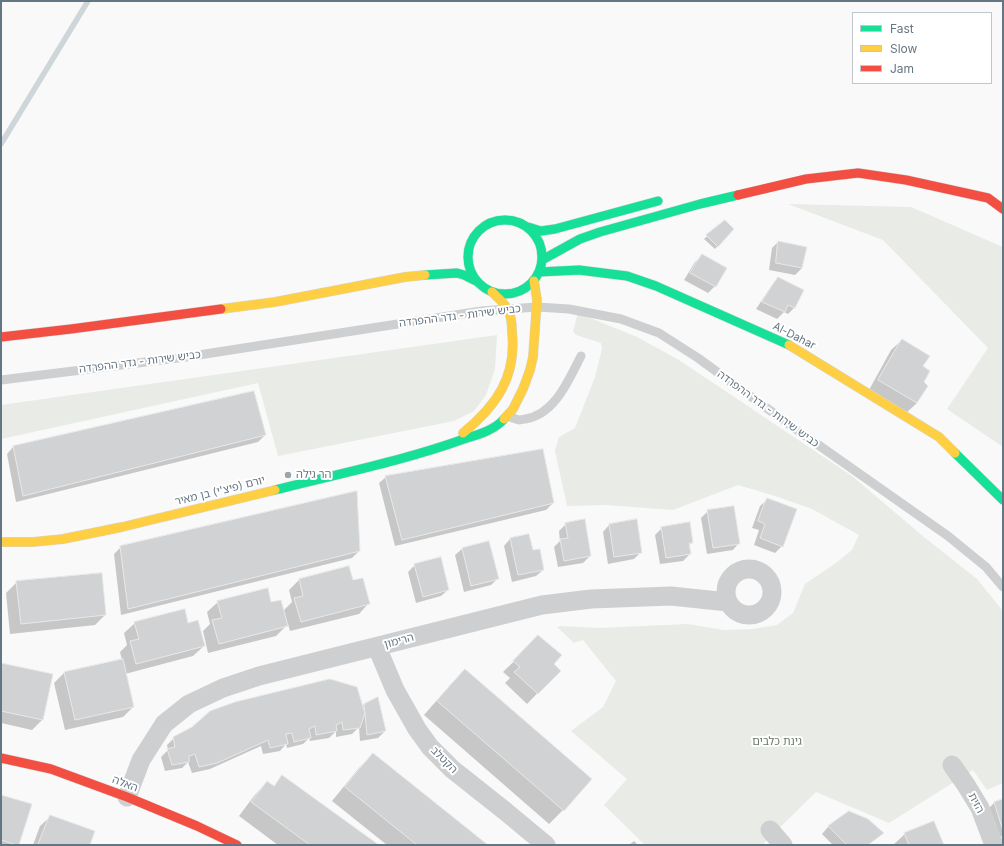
<!DOCTYPE html>
<html>
<head>
<meta charset="utf-8">
<style>
	body { margin:0 }
	#map { position:relative; width:1004px; height:846px; overflow:hidden; background:#f9f9f9; font-family:Inter,sans-serif }
	canvas { display:block }
	.frame { position:absolute; inset:0; border:2px solid #657683; pointer-events:none }
	.legend { position:absolute; left:852px; top:12px; width:140px; height:72px; box-sizing:border-box; background:#fff; border:1px solid #c1c8cd; margin:0; padding:5px 7px; list-style:none; font-size:12px; color:#657683 }
	.legend li { display:flex; align-items:center; gap:8px; height:20px }
	.legend b { width:20px; border:1px solid #c1c8cd }
</style>
</head>
<body>
<div id="map">
<canvas width="1004" height="846"></canvas>
<div class="frame"></div>
<ul class="legend">
<li><b style="height:5px;background:#16e098"></b>Fast</li>
<li><b style="height:5px;background:#ffcf43"></b>Slow</li>
<li><b style="height:5px;background:#f24e42"></b>Jam</li>
</ul>
</div>
<script>
const c = document.querySelector('canvas').getContext('2d');
c.lineJoin = 'round';
function fillPath(path, color) { c.fillStyle = color; c.fill(path, 'evenodd'); }
function stroke(path, color, width, dash) { c.strokeStyle = color; c.lineWidth = width; c.lineCap = dash ? 'butt' : 'round'; c.setLineDash(dash || []); c.stroke(path); }
function drawText(font, color, halo, rows, align = 'center') {
  c.font = font + ' Inter,"Noto Sans Hebrew",sans-serif'; c.lineWidth = 4; c.setLineDash([]); c.textBaseline = 'middle'; c.strokeStyle = halo; c.fillStyle = color; for (const [text, x, y, turn = 0] of rows) {
    c.save(); c.translate(x, y); c.rotate((+turn || 0) * Math.PI / 180); c.textAlign = isNaN(turn) ? turn : align; if (halo) c.strokeText(text, 0, 0); c.fillText(text, 0, 0); c.restore();
  }
}
fillPath(new Path2D(`
	M788 204 911 207 1003 247V447L947 409 988 348 883 240Z
	M578 313 637 337 679 360 852 476 924 537 977 579 1003 611V783L987 790 973 770 889 823 816 792 762 845H645L604 805 627 779 571 731 603 707 616 681 583 640 574 643 557 627 561 626 599 628 687 624 724 630 753 629 777 625 793 613 805 584 836 563 852 550 859 535 812 509 775 496 738 485 673 510 606 505 567 506 555 451 559 437 575 428 595 377 602 349 601 343 576 335 573 331Z
	M497 335 495 369 486 395 474 411 454 421 278 456 258 383 1 439V405Z`), '#e8ebe6');
fillPath(new Path2D(`
	M725 221 733 229 715 249 704 239Z
	M778 242 802 268 795 275 769 270 772 248Z
	M702 256 715 286 708 293 684 280 695 262Z
	M778 278 795 307 788 314 784 312 777 319 756 309 772 285Z
	M902 340 922 367 923 382 917 403 906 413 869 390 891 350Z
	M265 435 258 442 16 502 7 454 13 447Z
	M386 477 553 503 546 510 395 546 379 483Z
	M767 500 782 546 775 553 754 545 759 530 752 528 760 506Z
	M708 511 739 543 733 550 707 554 701 518Z
	M566 524 590 556 583 563 558 567 554 547 560 541 559 531Z
	M609 525 641 552 634 559 608 564 603 532Z
	M662 528 692 542 689 546 690 554 683 561 660 564 655 535Z
	M510 539 533 551 543 570 536 576 512 582 504 546Z
	M121 547 359 551 352 558 121 615 114 554Z
	M462 549 498 578 491 585 464 592 455 555Z
	M415 565 448 590 441 596 416 603 408 572Z
	M299 580 369 603 359 614 290 631 288 624 276 636 208 653 203 631 210 624 207 612 218 602 270 603 283 611 292 602 289 590Z
	M17 582 105 615 95 625 10 634 6 593Z
	M135 623 187 624 204 646 193 656 125 674 133 707 123 717 65 730 54 683 64 673 122 660 120 652 127 645 124 633Z
	M539 637 552 664 559 671 527 704 505 683 510 678 503 672Z
	M1 664 42 720 32 730 1 723Z
	M465 670 563 810 549 824 424 715 451 684Z
	M364 704 385 731 378 738 360 741 359 727 352 734 336 737V731L329 738 310 741 309 738 303 744 287 748 286 744 280 751 263 754 261 746 210 769 192 773 188 762 182 768 165 771 161 757 168 750 167 745 174 738 362 707Z
	M373 754 486 845H387L332 801 359 768Z
	M283 777 377 845H278L239 816 254 796 267 782 273 787Z
	M1 796 18 845H1Z
	M1003 800V836L997 838 987 810 994 803Z
	M849 812 882 833 868 845H833L822 834 828 827Z
	M51 816 89 845H33L40 826Z
	M905 834 943 845H895L894 844Z
	M634 841 638 845H629Z`), '#0003');
stroke(new Path2D(`
	M1 144 88 1`), '#ced6d9', 5.5);
const building = new Path2D(`
	M725 220 734 229 718 247 706 235Z
	M778 241 807 247 802 268 776 263Z
	M702 254 727 268 716 287 690 273Z
	M778 277 804 290 795 308 788 305 785 312 762 302Z
	M902 339 930 356 923 366 930 371 924 382 928 386 917 403 878 380Z
	M254 391 266 435 23 496 13 446Z
	M543 449 554 503 402 540 385 476Z
	M357 491 360 551 128 609 120 546Z
	M767 498 797 509 783 547 760 538 765 524 758 521Z
	M734 506 740 544 713 548 707 510Z
	M585 519 591 556 564 561 560 539 568 538 565 523Z
	M637 519 642 553 614 557 609 524Z
	M690 522 693 543H689L691 554 666 558 661 527Z
	M529 534 533 550 540 549 544 570 518 575 510 538Z
	M489 541 499 579 471 586 462 548Z
	M441 557 449 590 423 597 414 564Z
	M349 566 353 580 363 578 370 604 301 622 294 598 303 596 299 579Z
	M102 573 106 615 21 624 16 581Z
	M268 588 271 602 281 600 288 626 219 644 212 620 222 618 217 601Z
	M185 609 188 623 198 620 205 646 136 664 130 641 139 639 134 622Z
	M538 635 562 655 554 664 561 671 538 694 514 672 520 667 513 661Z
	M123 659 134 707 75 720 64 672Z
	M1 663 53 674 43 720 1 711Z
	M465 669 592 779 564 811 437 701Z
	M330 679 357 687 365 713 360 728 343 730 342 722 336 725 337 731 316 735 315 726 309 729 311 738 294 742 292 733 286 734 288 744 270 748 268 740 217 763 199 767 195 754 189 756V762L172 765 167 749 175 747 173 737 192 727 210 711 235 702Z
	M378 697 386 731 367 735 364 704Z
	M373 753 488 845H417L345 787Z
	M282 775 379 845H310L251 802 267 781 274 786Z
	M1 795 32 804 19 845H16L1 840Z
	M1003 799V831L994 802Z
	M849 811 868 819 884 833 868 845H847L828 826Z
	M50 815 95 831 90 845H38Z
	M934 821 944 845H909L904 833Z`);
fillPath(building, '#d0d2d3');
stroke(building, '#e8e8e8', 1);
const fast = new Path2D(`
	M468 257a37 37 0 1 1 74 0a37 37 0 1 1-74 0Z
	M528 227 541 231 555 229 658 201
	M542 260 580 239 600 232 700 204 738 195
	M539 272 579 270 627 276 656 286 789 345
	M425 275 457 273 464 275 478 282
	M955 453 1003 500
	M275 490C337 474 403 461 464 439 477 435 495 430 504 419`);
const slow = new Path2D(`
	M221 309 275 302 405 277 425 275
	M789 345 939 437 955 453
	M504 419 513 409 523 389 530 370 533 357 537 300 534 281
	M463 433C496 406 517 377 512 332 512 324 511 314 507 308 503 302 497 297 492 292
	M1 542H33L63 539 122 527 275 490`);
const jam = new Path2D(`
	M738 195 806 179 858 173 906 180 988 198 1003 209
	M1 337 71 329 221 309
	M1 758 51 769 127 797 197 826 237 845`);
stroke(fast, '#d5d6d7', 10);
stroke(slow, '#d5d6d7', 10);
stroke(jam, '#d5d6d7', 10);
stroke(new Path2D(`
	M1 380 186 357 481 311 537 307 569 309 621 319 659 333 698 358 790 425 948 536 986 567 1003 587
	M507 416C511 417 515 419 519 420 521 420 523 419 525 419 555 415 569 379 581 356`), '#cecfd0', 9);
stroke(new Path2D(`
	M726 592a23 23 0 1 1 46 0a23 23 0 1 1-46 0Z
	M377 647 395 690 417 729 430 747 452 769 505 811 546 845
	M952 765 966 785 980 808 994 845
	M127 797 141 760 164 724 189 704 223 688 259 676 542 605 591 599 671 596 728 602
	M770 830 783 845`), '#cecfd0', 19);
stroke(fast, '#16e098', 9);
stroke(slow, '#ffcf43', 9);
stroke(jam, '#f24e42', 9);
for (const [x, y, r, color] of [
	[288,475,4,"#99a4ac"]
]) { const dot = new Path2D(); dot.arc(x, y, r, 0, 2 * Math.PI); c.fillStyle = color; c.fill(dot); stroke(dot, '#fff', 1.5); }
drawText('11px', '#657683', '#fff', [
	["כביש שירות - גדר ההפרדה",460,316,-7],
	["Al-Dahar",794,336,27],
	["כביש שירות - גדר ההפרדה",140,362,-7],
	["כביש שירות - גדר ההפרדה",768,409,36],
	["יורם (פיצ'י) בן מאיר",220,491,-14],
	["הרימון",399,641,-15],
	["הקטלב",444,760,45],
	["האלה",125,784,21],
	["הזית",976,803,62]
]);
drawText('11px', '#657683', '#fff', [
	["הר גילה",296,475]
], 'left');
drawText('11px', '#687a64', '#fff', [
	["גינת כלבים",777,742]
]);
</script>
</body>
</html>
